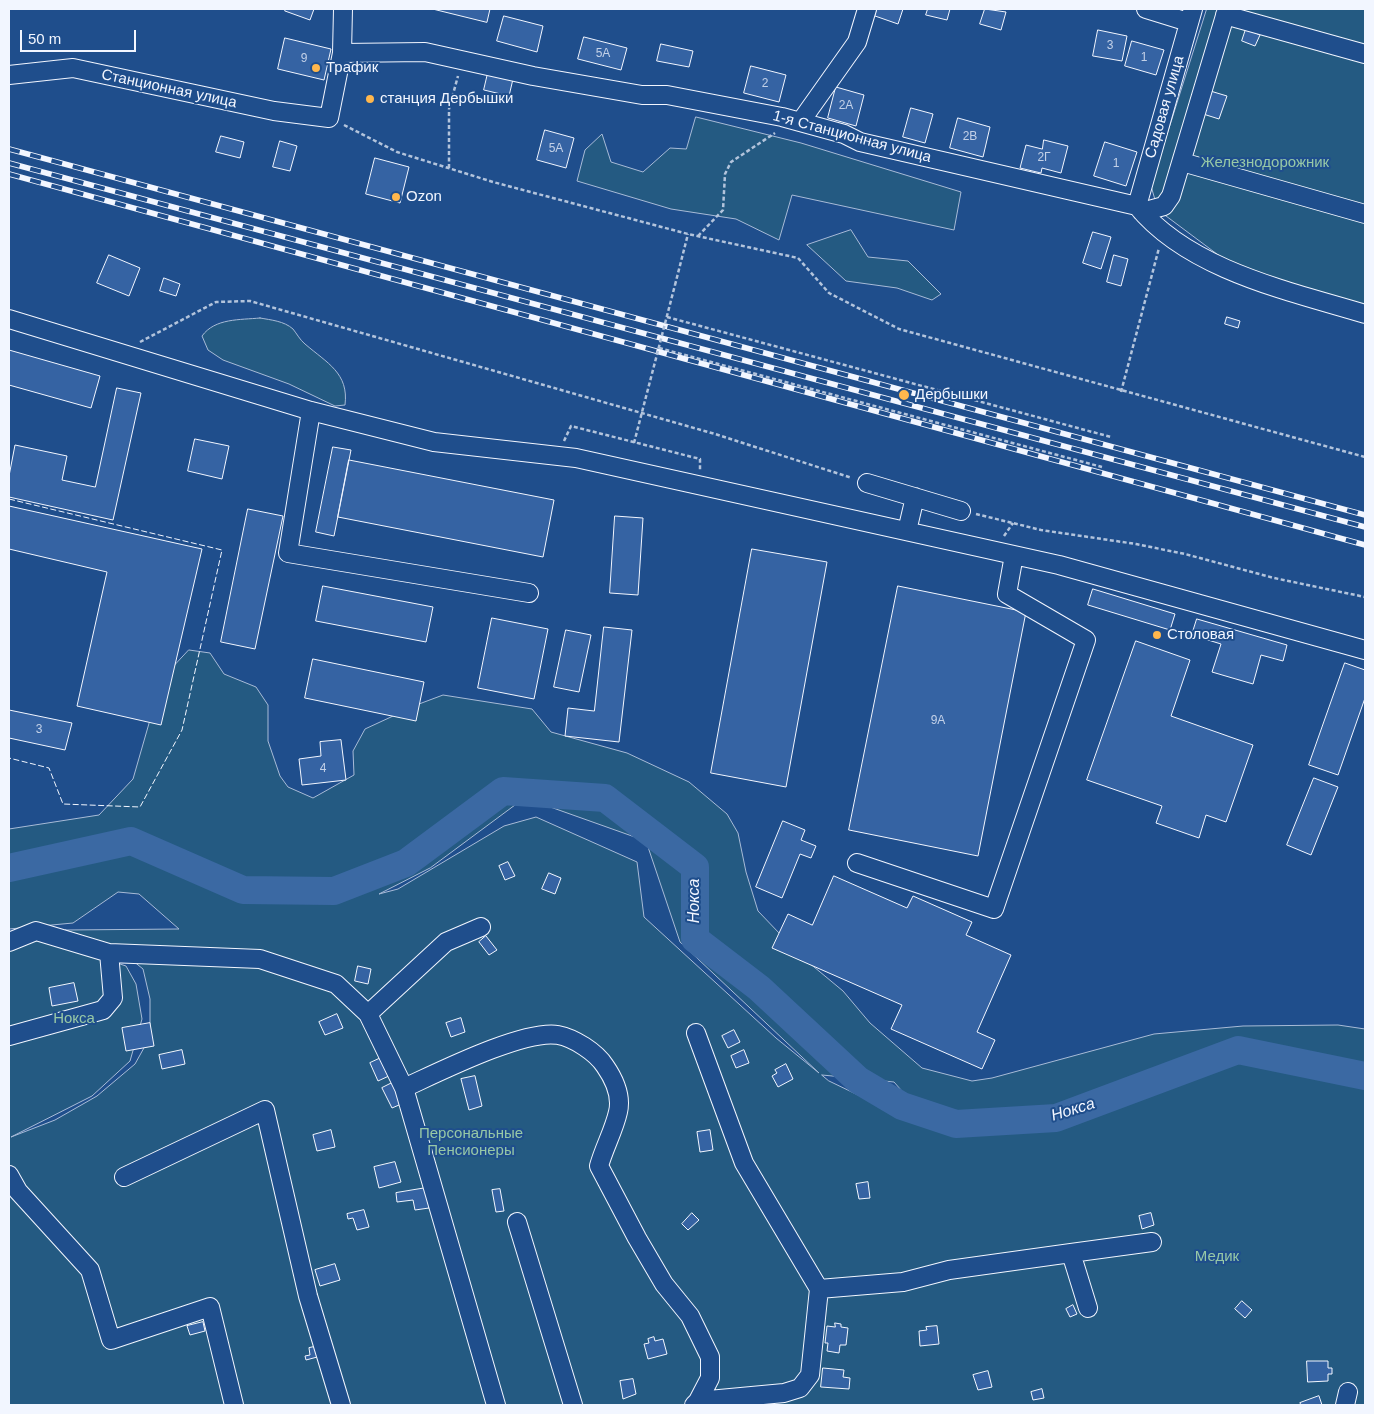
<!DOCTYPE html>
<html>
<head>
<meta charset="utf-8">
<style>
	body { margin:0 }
	#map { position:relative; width:1374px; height:1414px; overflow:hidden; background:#1f4e8c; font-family:Helvetica,sans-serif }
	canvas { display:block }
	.frame { position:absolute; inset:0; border:10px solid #f2f6ff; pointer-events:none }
	.scale { position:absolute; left:20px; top:30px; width:116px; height:22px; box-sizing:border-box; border:2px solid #f2f6ff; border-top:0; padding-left:6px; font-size:15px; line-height:18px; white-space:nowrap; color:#f2f6ff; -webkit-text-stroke:4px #1f4e8c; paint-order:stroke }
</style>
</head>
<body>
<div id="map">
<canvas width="1374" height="1414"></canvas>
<div class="frame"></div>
<div class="scale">50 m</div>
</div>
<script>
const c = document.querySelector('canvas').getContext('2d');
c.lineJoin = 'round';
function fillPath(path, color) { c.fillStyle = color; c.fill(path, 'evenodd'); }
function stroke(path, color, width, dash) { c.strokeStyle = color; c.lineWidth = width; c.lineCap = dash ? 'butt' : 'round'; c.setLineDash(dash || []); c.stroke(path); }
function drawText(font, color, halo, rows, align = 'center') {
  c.font = font + ' Helvetica,sans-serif'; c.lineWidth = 4; c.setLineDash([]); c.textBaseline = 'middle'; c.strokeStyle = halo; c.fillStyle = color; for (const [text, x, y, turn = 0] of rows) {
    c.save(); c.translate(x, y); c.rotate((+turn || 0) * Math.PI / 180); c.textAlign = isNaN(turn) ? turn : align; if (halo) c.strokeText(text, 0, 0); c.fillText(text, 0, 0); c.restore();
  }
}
const green = new Path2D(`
	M1207 9H1365V307L1233 266 1158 210 1151 186Z
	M696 117 801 143 961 192 954 230 792 195 779 240 736 219 671 209 577 181 585 150 602 134 611 162 643 172 670 148 686 149Z
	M851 230 868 257 908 261 941 294 932 300 897 288 846 281 807 245Z
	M260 318C271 320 284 321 293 329 297 334 300 340 305 344 327 363 349 373 345 405L335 406 289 384 223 360 208 350 202 336C215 318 240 320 260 318Z
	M189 650 210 653 224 674 256 687 268 705V741L280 776 288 787 313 798 354 775 353 751 365 729 419 704 443 695 532 709 551 732 627 753 689 782 727 814 738 833 746 872 758 911 802 957 843 991 870 1023 922 1068 972 1081 992 1078 1154 1034 1243 1026 1338 1025 1365 1029V1405H9V936L34 935 126 966 136 984 142 1019 130 1061 92 1096 11 1137 55 1120 97 1096 135 1064 150 1037V999L143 969 116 947 65 930 179 929 139 894 118 892 73 923 9 929V829L99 815 133 779 156 699 171 669ZM525 798 646 841 680 942 819 1073 776 1038 644 917 637 862 536 817 504 826 398 889 379 894 430 868ZM822 1075 894 1082 931 1124 906 1118 829 1081Z`);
fillPath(green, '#245a82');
stroke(green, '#a8bbd7', 1);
stroke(new Path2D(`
	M9 868 131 841 243 890 334 891 406 863 503 791 605 798 695 867V939L759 988 858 1080 902 1106 956 1124 1056 1118 1238 1050 1365 1076`), '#3b69a3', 28);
const building = new Path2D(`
	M286 9H314L310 20 285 11Z
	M433 9H490L487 22Z
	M877 9H903L898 24 875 16Z
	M928 9H950L947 20 926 15Z
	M985 9 1006 12 1001 30 980 24Z
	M504 16 543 26 537 52 497 41Z
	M1246 29 1260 35 1255 46 1242 41Z
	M1098 30 1127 36 1122 61 1093 56Z
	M584 37 627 48 621 70 578 59Z
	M285 38 331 49 324 80 278 69Z
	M1132 41 1164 50 1156 75 1125 66Z
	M661 44 693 51 689 67 657 61Z
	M751 66 786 75 779 102 744 93Z
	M488 73 513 79 509 96 484 90Z
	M836 87 864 95 856 126 828 118Z
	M1207 90 1227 96 1219 119 1200 113Z
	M911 108 933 114 925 143 903 137Z
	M958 118 990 127 983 157 950 148Z
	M545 130 574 138 566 168 537 160Z
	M221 136 244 142 240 158 216 152Z
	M1044 140 1068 146 1061 173 1042 168 1041 173 1020 168 1026 145 1042 149Z
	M280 141 297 146 290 171 273 167Z
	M1105 142 1137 152 1126 186 1094 176Z
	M375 158 409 167 400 203 366 194Z
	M1093 232 1111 237 1101 269 1083 263Z
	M109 255 140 268 129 296 97 283Z
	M1114 255 1128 259 1121 286 1107 282Z
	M164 278 180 284 176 296 160 291Z
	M1227 317 1240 321 1238 328 1225 324Z
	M9 350 100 376 91 408 9 385Z
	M117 388 141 393 113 520 9 497V476L15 445 67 456 62 480 95 487Z
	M195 439 229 446 222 479 188 471Z
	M333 447 351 450 334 536 316 532Z
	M349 460 554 500 543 557 338 517Z
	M9 506 202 549 161 725 77 706 107 572 9 549Z
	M248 509 283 516 255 649 221 642Z
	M615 516 643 518 638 595 610 593Z
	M752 549 827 562 786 787 711 773Z
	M323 586 433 607 426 642 316 621Z
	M898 586 1026 612 978 856 849 830Z
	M1093 589 1175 614 1170 630 1088 605Z
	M492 618 548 629 534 699 478 688Z
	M1197 619 1287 645 1283 661 1261 655 1253 684 1212 672 1221 644 1192 635Z
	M604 627 632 630 619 742 565 736 568 708 594 711Z
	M566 630 591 635 579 692 554 687Z
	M1136 641 1190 660 1171 716 1253 745 1226 822 1206 815 1199 838 1156 823 1162 806 1087 780Z
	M313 659 424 682 416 721 305 698Z
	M1345 663 1365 670V698L1338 775 1309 765Z
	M9 710 72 723 65 750 9 738Z
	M341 740 346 780 302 785 299 759 321 756 320 742Z
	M1314 778 1338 787 1311 855 1287 845Z
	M783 821 805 830 801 840 816 846 811 858 800 854 782 898 756 887Z
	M508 862 515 876 505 880 499 866Z
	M549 873 561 878 555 894 542 889Z
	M834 876 907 908 913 896 972 922 966 935 1011 955 977 1032 995 1040 982 1069 891 1029 902 1005 772 948 788 914 812 925Z
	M486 936 497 950 489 955 479 942Z
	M358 966 371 969 368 984 355 981Z
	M74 983 78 1001 52 1006 49 988Z
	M337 1014 343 1028 325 1035 319 1022Z
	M461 1018 465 1032 451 1037 446 1023Z
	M150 1023 154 1046 126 1051 122 1028Z
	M734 1030 740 1042 728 1048 722 1036Z
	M182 1050 185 1064 162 1069 159 1055Z
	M744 1050 749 1063 736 1068 731 1056Z
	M383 1057 391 1075 378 1081 370 1063Z
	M786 1064 793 1079 778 1087 772 1076 777 1073 775 1070Z
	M475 1076 482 1106 469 1110 461 1079Z
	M396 1081 406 1102 392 1108 382 1088Z
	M331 1130 335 1147 317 1151 313 1135Z
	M710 1130 713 1150 700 1152 697 1132Z
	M395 1162 401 1182 379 1188 374 1167Z
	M868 1182 870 1198 859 1199 856 1184Z
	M426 1188 429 1208 415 1210 413 1200 397 1202 396 1193Z
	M500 1189 504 1211 496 1212 492 1190Z
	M364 1210 369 1227 357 1230 353 1218 348 1219 347 1214Z
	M692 1213 699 1220 688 1230 682 1224Z
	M1151 1213 1154 1225 1142 1229 1139 1216Z
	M335 1264 340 1280 320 1286 315 1270Z
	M1242 1301 1252 1310 1245 1318 1235 1309Z
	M1073 1305 1077 1314 1070 1317 1066 1309Z
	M203 1322 205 1331 190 1335 187 1326Z
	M835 1323 841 1324V1327L848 1328 846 1345H840L839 1353 827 1351 828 1343H825L827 1326 835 1327Z
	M937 1326 939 1344 920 1346 919 1331 927 1330 926 1327Z
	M654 1337 655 1341 663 1339 667 1354 648 1359 644 1344 649 1343 648 1339Z
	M319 1346 321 1356 306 1360 305 1356 310 1355 309 1348Z
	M1307 1361H1328V1368H1332V1374H1328V1381L1308 1382Z
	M823 1368 844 1370 843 1377 850 1378 849 1389 821 1387Z
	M988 1371 992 1387 978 1390 973 1375Z
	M633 1379 636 1394 623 1399 620 1381Z
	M1042 1389 1044 1398 1033 1400 1031 1392Z
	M1319 1396 1322 1405H1301L1300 1403Z`);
fillPath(building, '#3563a3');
stroke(building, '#f2f6ff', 1);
const minor = new Path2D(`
	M1146 9 1188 22
	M1225 15 1365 54
	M342 53 425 52 533 76 642 95H667L782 117 844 134 860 142 1137 206C1189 270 1289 291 1365 314
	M9 75 73 68 274 111 329 118 342 53 343 9
	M801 121 857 42 867 9
	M1182 162 1365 214
	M1137 206 1193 9
	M1142 212 1164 206 1171 196 1227 9
	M9 319 311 411 434 442 576 458 1059 565 1365 650
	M311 411 288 553 529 593
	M867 483 961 511
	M907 531 915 497
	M857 863 994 909 1086 640 1007 594 1014 555
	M9 942 36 931 109 953 260 959 336 984 368 1014 404 1088
	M368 1014 446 942 481 927
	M9 1036 103 1010 113 998 109 953
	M9 1175 18 1191 90 1270 111 1340 210 1307 234 1405
	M124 1177 265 1110 308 1296 341 1405
	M517 1222 573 1405
	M1071 1253 1152 1242
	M819 1289 903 1282 949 1270 1071 1253 1088 1308
	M496 1405 404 1088C437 1073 524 1029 558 1035 574 1038 596 1052 605 1066 614 1079 622 1095 618 1112 614 1130 604 1148 599 1166L637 1238 664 1284 690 1316 710 1357V1378L698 1401
	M694 1405 698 1401 784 1393 800 1388 810 1375 819 1289 744 1163 696 1033
	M1345 1405 1348 1392`);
stroke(minor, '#f2f6ff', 20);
stroke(new Path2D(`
	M344 125 397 152 493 182 688 234 798 258 829 293 899 329 1365 457
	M449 168V109L458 76
	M698 236 723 210 725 174 731 162 775 133
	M675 285 688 234
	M667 317 1111 437
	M140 342 216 302 250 301 715 434 852 478
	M659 348 1102 467
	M1121 392 1159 248
	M564 441 571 426 700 459V470
	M976 514 1041 530 1136 544 1185 554 1274 578 1365 597
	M1004 536 1013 523`), '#b3c4dc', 2.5, [4, 2.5]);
stroke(minor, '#1f4e8c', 18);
const rail = new Path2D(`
	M9 149 1365 515
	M9 163 1365 527
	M9 174 1365 545`);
stroke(rail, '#f2f6ff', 5.5);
stroke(rail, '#1f4e8c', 4, [11]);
stroke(new Path2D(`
	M634 443 675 285`), '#b3c4dc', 2.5, [4, 2.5]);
stroke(new Path2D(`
	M9 499 222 550 182 730 140 807 63 804 49 768 9 758`), '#f2f6ff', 1, [6, 2.5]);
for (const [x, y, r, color] of [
	[316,68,5,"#ffb74d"],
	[370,99,5,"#ffb74d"],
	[396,197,5,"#ffb74d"],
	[904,395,6,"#ffb74d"],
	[1157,635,5,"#ffb74d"]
]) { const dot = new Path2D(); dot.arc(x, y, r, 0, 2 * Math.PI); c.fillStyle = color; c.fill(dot); stroke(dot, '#1f4e8c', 2); }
drawText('12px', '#c3d1e8', null, [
	["3",1110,46],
	["5А",603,54],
	["1",1144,58],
	["9",304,59],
	["2",765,84],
	["2А",846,106],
	["2В",970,137],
	["5А",556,149],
	["2Г",1044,158],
	["1",1116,164],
	["9А",938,721],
	["3",39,730],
	["4",323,769]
]);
drawText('15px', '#f2f6ff', '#1f4e8c', [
	["Трафик",326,68],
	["станция Дербышки",380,99],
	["Ozon",406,197],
	["Дербышки",915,395],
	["Столовая",1167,635]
], 'left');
drawText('15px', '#f2f6ff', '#1f4e8c', [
	["Станционная улица",169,89,12],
	["Садовая улица",1165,107,-74],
	["1-я Станционная улица",852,137,15]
]);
drawText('15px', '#97c8a6', '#1f4e8c', [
	["Железнодорожник",1265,163],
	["Нокса",74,1019],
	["Персональные",471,1134],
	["Пенсионеры",471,1151],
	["Медик",1217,1257]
]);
drawText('italic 16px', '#f2f6ff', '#1f4e8c', [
	["Нокса",695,901,-90],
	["Нокса",1073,1110,-17]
]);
</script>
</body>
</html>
